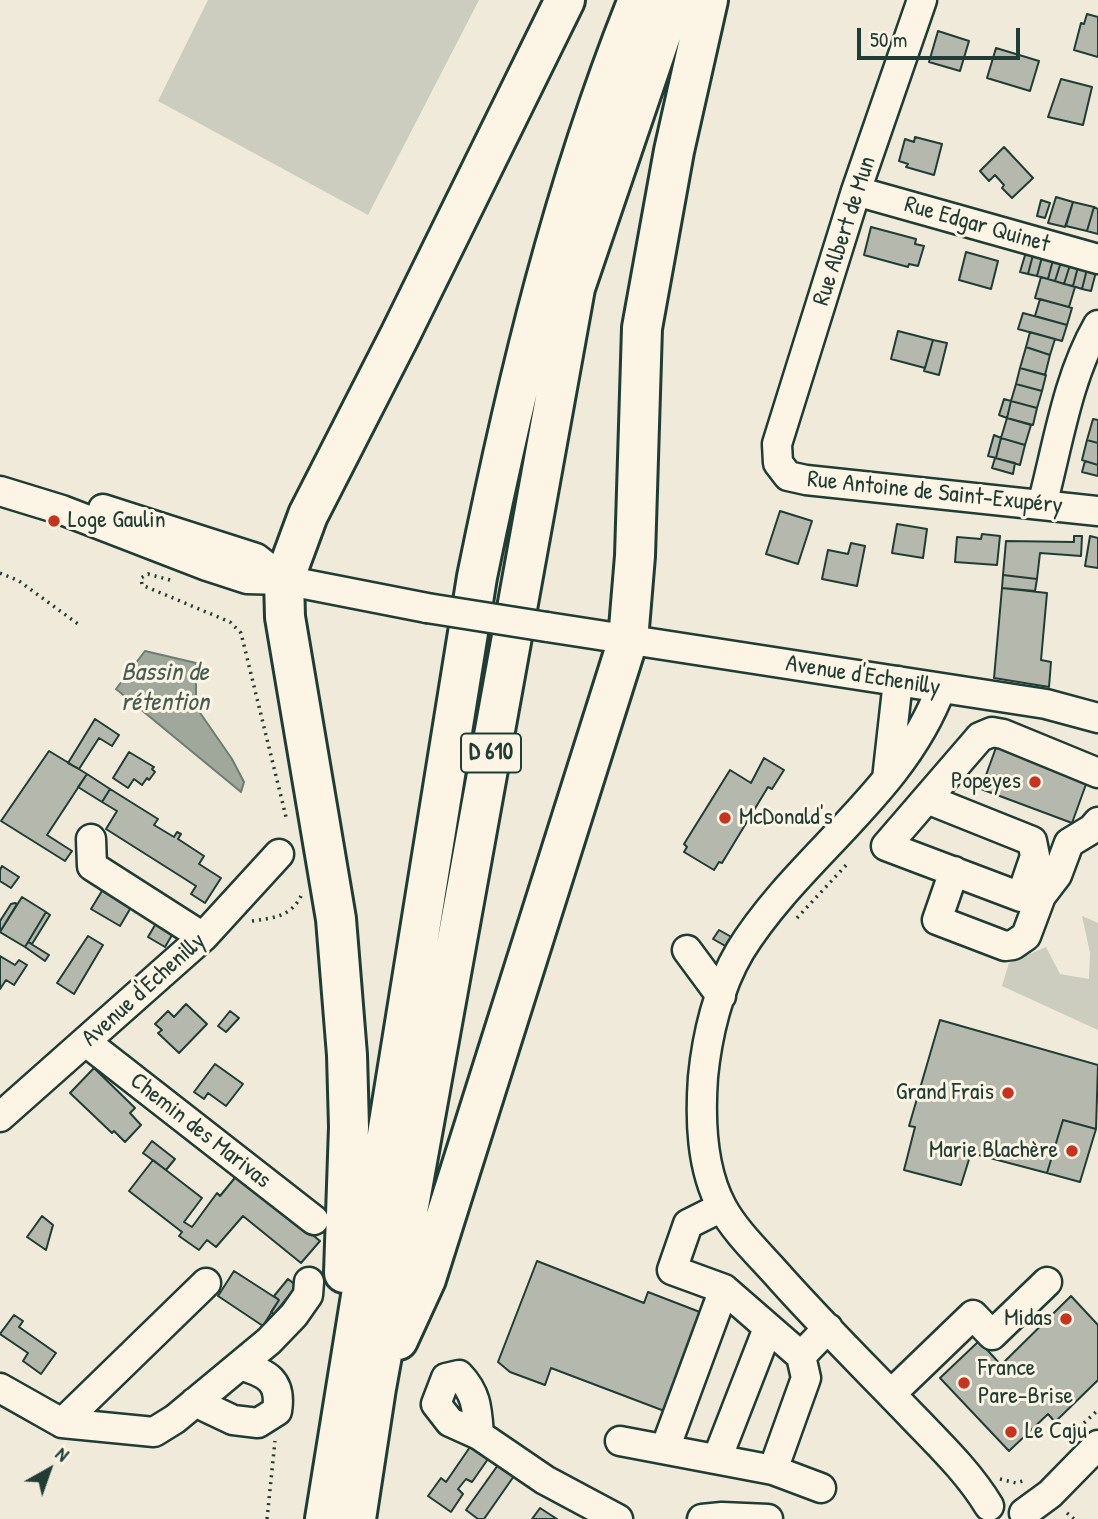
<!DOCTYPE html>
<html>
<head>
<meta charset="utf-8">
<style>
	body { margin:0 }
	#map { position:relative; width:1098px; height:1519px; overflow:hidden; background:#efeada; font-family:"Patrick Hand",sans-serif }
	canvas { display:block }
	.north { position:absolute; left:14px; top:1435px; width:70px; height:70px; -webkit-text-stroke:5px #fcf5e5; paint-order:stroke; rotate:40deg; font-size:19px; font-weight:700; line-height:28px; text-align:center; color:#1f3d34 }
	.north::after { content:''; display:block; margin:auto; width:24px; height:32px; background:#1f3d34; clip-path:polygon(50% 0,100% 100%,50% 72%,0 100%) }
	.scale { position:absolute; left:857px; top:28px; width:163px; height:32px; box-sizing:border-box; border:4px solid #1f3d34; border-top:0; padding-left:9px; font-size:21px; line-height:24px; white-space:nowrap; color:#1f3d34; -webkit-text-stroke:5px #fcf5e5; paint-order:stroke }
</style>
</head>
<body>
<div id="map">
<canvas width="1098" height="1519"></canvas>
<div class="north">N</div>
<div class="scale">50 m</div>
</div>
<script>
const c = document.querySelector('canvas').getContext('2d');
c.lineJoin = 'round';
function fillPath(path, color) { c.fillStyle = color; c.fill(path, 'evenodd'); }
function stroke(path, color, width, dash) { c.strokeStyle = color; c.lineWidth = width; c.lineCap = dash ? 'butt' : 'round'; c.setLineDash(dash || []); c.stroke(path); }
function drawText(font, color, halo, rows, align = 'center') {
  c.font = font + ' "Patrick Hand",sans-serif'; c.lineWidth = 6; c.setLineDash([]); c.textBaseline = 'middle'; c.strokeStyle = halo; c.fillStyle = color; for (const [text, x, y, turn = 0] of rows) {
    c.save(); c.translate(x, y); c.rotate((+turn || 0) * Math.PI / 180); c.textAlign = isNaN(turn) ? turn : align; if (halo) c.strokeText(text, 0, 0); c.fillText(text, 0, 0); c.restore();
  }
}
fillPath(new Path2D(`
	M208 0H479L368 215 158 101Z
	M1082 916 1098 923V1030L1002 986 1009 963 1046 947 1060 974 1089 979 1090 953Z`), '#cccdbf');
const water = new Path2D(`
	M145 651 196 663V707L232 759 244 782 241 792 116 689Z`);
fillPath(water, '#9fa89a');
stroke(water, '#6c7d71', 2);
const building = new Path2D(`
	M1087 14 1098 17V57L1074 50 1081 23 1084 24Z
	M938 31 969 41 960 71 929 62Z
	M996 48 1039 61 1030 91 987 78Z
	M1061 79 1092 87 1083 125 1048 117Z
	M915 137 942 144 934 175 906 167 908 164 899 161 905 139 914 142Z
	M1004 147 1033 178 1012 198 1002 188 1004 185 995 175 989 181 980 171Z
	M1056 197 1073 202 1065 227 1048 223Z
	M1041 200 1050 203 1045 218 1037 216Z
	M1073 202 1094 207 1087 231 1066 226Z
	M1094 207 1098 209V234L1087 231Z
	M871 227 916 239 915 244 924 246 918 266 909 264 908 267 864 255Z
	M966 252 998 261 991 289 959 280Z
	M1026 252 1033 255 1028 274 1020 272Z
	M1033 255 1042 257 1037 276 1028 274Z
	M1042 257 1053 260 1048 279 1037 276Z
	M1053 260 1061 262 1055 281 1048 279Z
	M1061 262 1070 265 1064 284 1055 281Z
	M1070 265 1078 267 1073 286 1064 284Z
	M1078 267 1087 269 1082 289 1073 286Z
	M1087 269 1096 272 1091 291 1082 289Z
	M1041 277 1075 287 1069 307 1035 298Z
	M1040 299 1072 308 1067 325 1035 316Z
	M1023 313 1067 325 1062 341 1018 329Z
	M898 331 933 340 925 368 891 359Z
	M1030 332 1055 339 1050 355 1026 347Z
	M933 340 947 343 939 375 924 371Z
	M1026 347 1050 355 1045 375 1020 368Z
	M1020 368 1046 375 1042 391 1016 384Z
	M1016 384 1042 391 1037 408 1011 401Z
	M1004 399 1011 401 1007 418 999 415Z
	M1011 401 1037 408 1033 425 1007 418Z
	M1007 418 1031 425 1025 445 1001 438Z
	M1093 419 1098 420V443L1087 440Z
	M994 435 1001 438 996 458 988 456Z
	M1001 438 1025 445 1020 465 996 458Z
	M1087 440 1098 443V465L1082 460Z
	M995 458 1015 463 1013 474 992 468Z
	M1085 461 1098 465V476L1082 472Z
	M780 511 812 521 798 564 766 554Z
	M897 524 927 529 923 558 892 553Z
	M982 534 1000 536 997 565 955 562 957 537 981 539Z
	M1074 536H1082L1081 556 1040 553 1037 579 1003 575 1006 541 1074 542Z
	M1090 536 1098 538V568L1085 566Z
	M851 543 865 546 857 586 822 579 828 550 848 554Z
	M1003 575 1037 579 1035 591 1002 588Z
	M1002 588 1047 593 1041 660 1051 662 1049 687 994 678Z
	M95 719 119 735 112 746 99 738 79 769 68 763Z
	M998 742 1089 776 1072 823 981 789Z
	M49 751 87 774 47 835 72 851 65 861 1 821Z
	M129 752 154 767 152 769 155 772 149 780 147 778 142 785 134 779 128 788 113 778Z
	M764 758 784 770 772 789 768 787 722 863 719 862 714 870 684 852 687 847 684 844 730 770 751 783Z
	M87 774 110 789 102 802 78 787Z
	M110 789 158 819 154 825 174 837 177 832 181 834 178 839 204 856 199 864 221 878 205 903 191 894 196 886 106 829 117 811 102 802Z
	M2 866 19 877 11 888 0 881V870Z
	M105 886 133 904 120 926 91 909Z
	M22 897 46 912 25 947 0 932Z
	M15 903 17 904 0 932V921L11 904Z
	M46 912 50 915 32 944 28 942Z
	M158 920 175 930 165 947 148 937Z
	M719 930 735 939 729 948 713 939Z
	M88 936 103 945 74 994 57 983Z
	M28 942 49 955 45 961 25 947Z
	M0 956 15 965 19 960 27 965 14 985 6 980 0 989Z
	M186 1004 207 1024 179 1053 158 1033 162 1030 155 1024 168 1011 174 1017Z
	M230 1011 239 1018 226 1032 218 1026Z
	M940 1020 1098 1065 1096 1129 1063 1120 1047 1173 971 1153 961 1185 904 1170 915 1127 909 1126Z
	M215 1064 243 1084 226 1106 208 1093 204 1099 194 1092Z
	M94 1068 135 1108 130 1113 141 1125 125 1142 114 1131 112 1133 70 1093Z
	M1063 1120 1096 1129 1080 1182 1047 1173Z
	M152 1141 175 1159 166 1170 143 1153Z
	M153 1160 202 1198 184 1222 192 1227 217 1193 220 1196 238 1174 320 1241 301 1263 243 1216 216 1247 207 1240 199 1250 179 1236 182 1232 129 1191Z
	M42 1216 53 1225 46 1250 27 1237Z
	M537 1261 644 1303 648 1292 705 1314 667 1412 551 1368 545 1385 510 1372 498 1362Z
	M234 1271 279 1300 263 1326 218 1296Z
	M288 1279 297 1286 274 1314 271 1312 279 1300 274 1296Z
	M1071 1296 1098 1325V1380L1055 1422 1048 1414 1009 1451 940 1378 979 1341 1001 1365Z
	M14 1315 23 1321 19 1327 56 1353 41 1374 23 1361 28 1353 0 1334Z
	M470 1447 488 1459 472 1482 466 1479 458 1489 463 1494 451 1512 428 1496 441 1478 446 1482Z
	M498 1465 514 1476 484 1519H478L466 1510Z
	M540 1508 557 1519H532Z`);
fillPath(building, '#b5b9ad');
stroke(building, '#1f3d34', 2);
const minor = new Path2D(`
	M922 0 856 191 777 444 778 463 788 476 806 480 1098 511
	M856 191 1098 259
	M0 491 62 510 207 566 247 579 284 580 427 608
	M1042 505C1058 445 1067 379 1098 325
	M103 509 256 558 284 580
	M547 627 1046 704 1098 718
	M941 688C902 794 798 857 740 951 718 988 707 1036 703 1077 700 1119 701 1168 722 1207 735 1231 757 1252 775 1272 819 1322 867 1369 914 1418 941 1446 969 1473 989 1506
	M887 779 898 681
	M927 799 1032 841 1035 856 1021 897 886 846 980 737 992 732 1003 734 1098 773
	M91 839 92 866 203 937
	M954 871 937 920 1005 946 1013 945 1026 936 1041 896 1057 875 1069 843 1092 829 1098 822
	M687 950 721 996
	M86 1042 314 1220
	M0 1117 203 937 279 854
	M722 1207 688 1224 672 1270 724 1289 801 1356 828 1328
	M0 1388 62 1423 154 1432 175 1419 269 1341 294 1315 308 1295 309 1282
	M891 1394 973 1315 992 1335 1047 1282
	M195 1402 233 1420 258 1423 277 1411C282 1381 267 1373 240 1365
	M62 1423 206 1283
	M479 1435C477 1409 477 1394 459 1375L446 1378 436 1404 450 1422 479 1435 545 1480 618 1519
	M620 1441 773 1470 821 1488
	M665 1449 724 1289
	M717 1459 768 1328
	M773 1470 806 1378 801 1356
	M1024 1513 1050 1494 1098 1445
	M702 1519 722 1517 768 1519`);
const highway = new Path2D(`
	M344 1273 349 1127 347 1055 336 919 285 617 284 580 308 515 400 335 565 0
	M398 1340 426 1279 628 640 635 556 642 328 674 151 708 0
	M325 1519 477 577C517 381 563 186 638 0
	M356 1519 376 1388 575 288 673 0`);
stroke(minor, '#1f3d34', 33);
stroke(highway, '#1f3d34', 44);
stroke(new Path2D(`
	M0 573 19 581 78 624
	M170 580 148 574 141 578 142 585 230 622 241 633 287 821
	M797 918 849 862
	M252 921C272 918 291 917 301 896
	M1084 1423 1098 1410
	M1000 1479 1016 1483 1026 1480
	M1067 1513 1074 1519
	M267 1519 275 1441`), '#1f3d34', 3.5, [2, 5]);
stroke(minor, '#fcf5e5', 28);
stroke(highway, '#fcf5e5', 38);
const minorBridge = new Path2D(`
	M427 608 547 627`);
stroke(minorBridge, '#1f3d34', 33, []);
stroke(minorBridge, '#fcf5e5', 28);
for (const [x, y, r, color] of [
	[54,521,7,"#c8321e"],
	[1035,782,7,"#c8321e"],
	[725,818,7,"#c8321e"],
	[1008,1093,7,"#c8321e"],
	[1072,1151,7,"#c8321e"],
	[1066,1319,7,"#c8321e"],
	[964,1383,7,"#c8321e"],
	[1011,1432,7,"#c8321e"]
]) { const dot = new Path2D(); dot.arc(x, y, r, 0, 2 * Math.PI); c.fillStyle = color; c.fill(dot); stroke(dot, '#fcf5e5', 2.5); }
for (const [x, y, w] of [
	[491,753,60]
]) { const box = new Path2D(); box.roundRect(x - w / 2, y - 19.5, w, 39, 5); c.fillStyle = '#fcf5e5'; c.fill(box); stroke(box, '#1f3d34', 2); }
drawText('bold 23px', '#1f3d34', null, [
	["D 610",491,753]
]);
drawText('24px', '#1f3d34', '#fcf5e5', [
	["Rue Edgar Quinet",977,225,16],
	["Rue Albert de Mun",845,231,-72],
	["Rue Antoine de Saint-Exupéry",935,493,6],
	["Avenue d'Echenilly",863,676,9],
	["Avenue d'Echenilly",144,990,-42],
	["Chemin des Marivas",200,1131,38]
]);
drawText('24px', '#1f3d34', '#fcf5e5', [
	["Loge Gaulin",68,521],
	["Popeyes",1021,782,"right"],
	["McDonald's",739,818],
	["Grand Frais",994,1093,"right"],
	["Marie Blachère",1058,1151,"right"],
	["Midas",1052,1319,"right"],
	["France",978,1369],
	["Pare-Brise",978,1397],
	["Le Caju",1025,1432]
], 'left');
drawText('italic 26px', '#455d53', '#fcf5e5', [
	["Bassin de",165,673],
	["rétention",165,703]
]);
</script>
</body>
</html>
